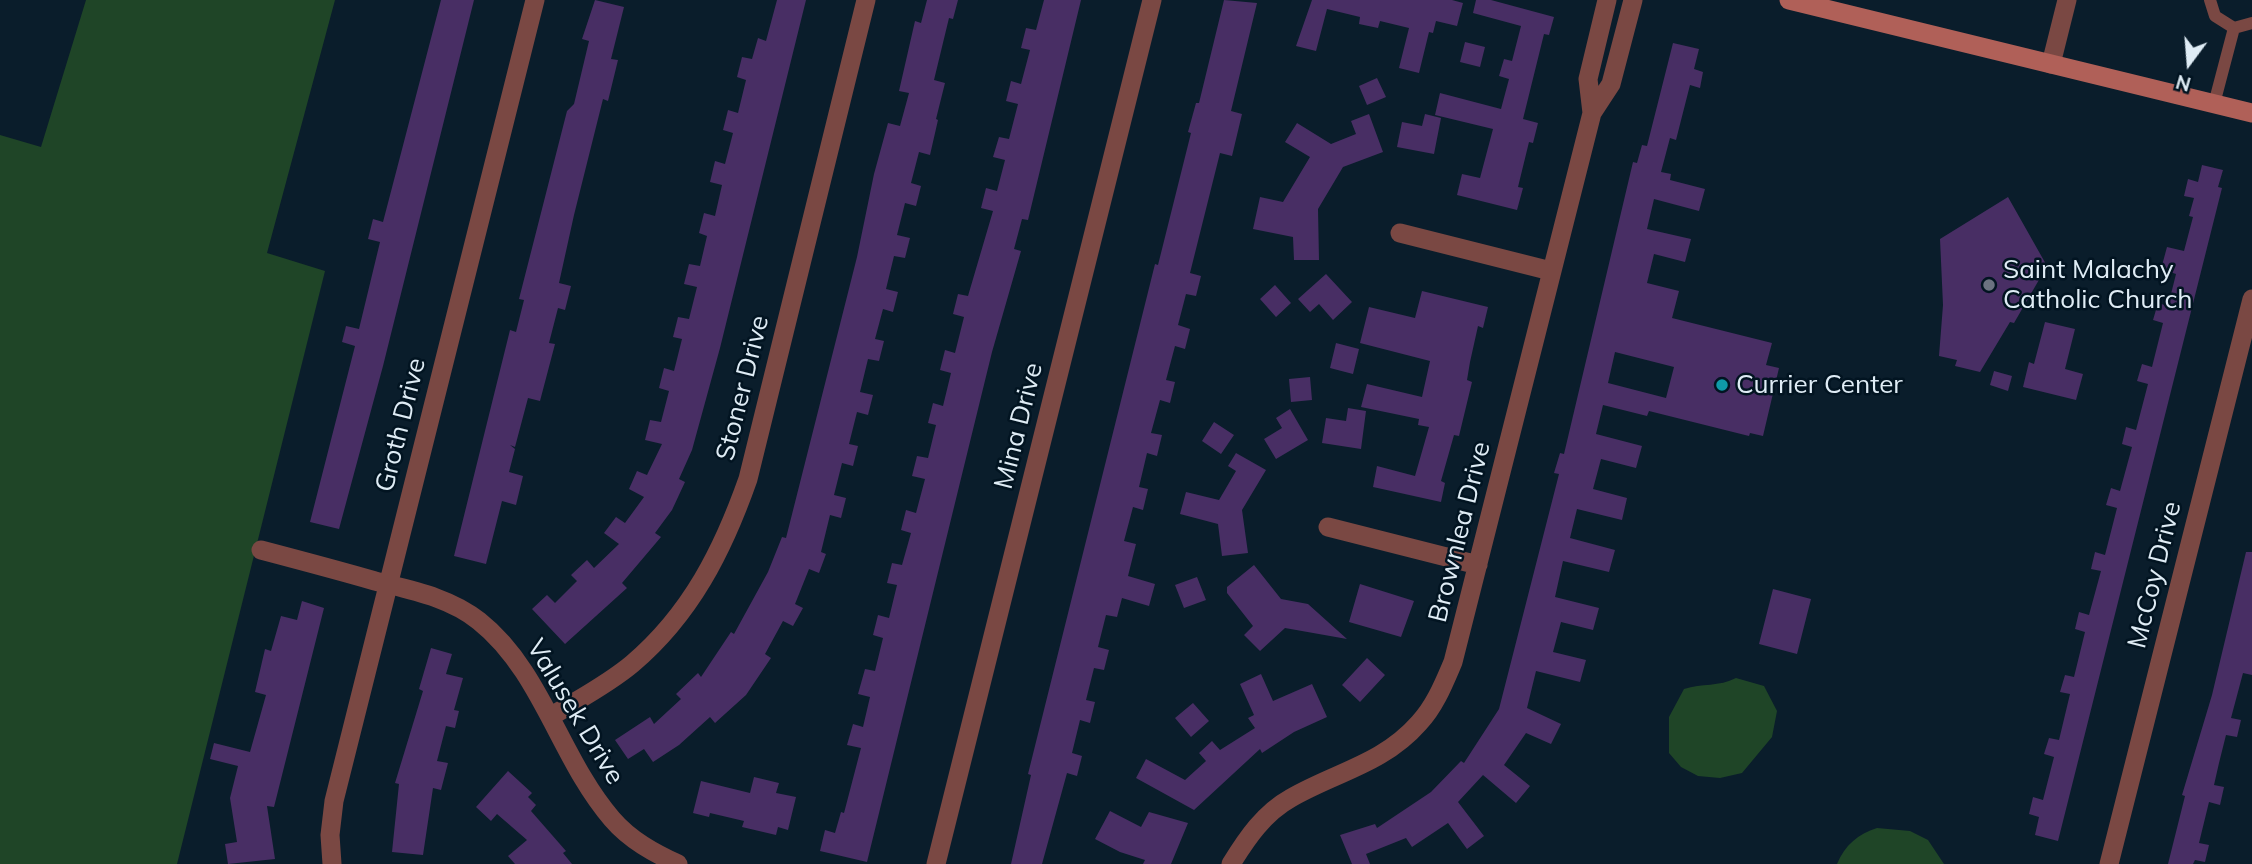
<!DOCTYPE html>
<html>
<head>
<meta charset="utf-8">
<style>
	body { margin:0 }
	#map { position:relative; width:2252px; height:864px; overflow:hidden; background:#0a1d2b; font-family:Mulish,sans-serif }
	canvas { display:block }
	.north { position:absolute; left:2154px; top:28px; width:70px; height:70px; -webkit-text-stroke:5px #021421; paint-order:stroke; rotate:196deg; font-size:19px; font-weight:700; line-height:28px; text-align:center; color:#dfecf5 }
	.north::after { content:''; display:block; margin:auto; width:24px; height:32px; background:#dfecf5; clip-path:polygon(50% 0,100% 100%,50% 72%,0 100%) }
</style>
</head>
<body>
<div id="map">
<canvas width="2252" height="864"></canvas>
<div class="north">N</div>
</div>
<script>
const c = document.querySelector('canvas').getContext('2d');
c.lineJoin = 'round';
function fillPath(path, color) { c.fillStyle = color; c.fill(path, 'evenodd'); }
function stroke(path, color, width, dash) { c.strokeStyle = color; c.lineWidth = width; c.lineCap = dash ? 'butt' : 'round'; c.setLineDash(dash || []); c.stroke(path); }
function drawText(font, color, halo, rows, align = 'center') {
  c.font = font + ' Mulish,sans-serif'; c.lineWidth = 5; c.setLineDash([]); c.textBaseline = 'middle'; c.strokeStyle = halo; c.fillStyle = color; for (const [text, x, y, turn = 0] of rows) {
    c.save(); c.translate(x, y); c.rotate((+turn || 0) * Math.PI / 180); c.textAlign = isNaN(turn) ? turn : align; if (halo) c.strokeText(text, 0, 0); c.fillText(text, 0, 0); c.restore();
  }
}
fillPath(new Path2D(`
	M86 0H335L267 253 325 271 177 864H0V135L41 147Z
	M1736 678 1764 686 1777 711 1772 737 1742 773 1720 778 1698 776 1681 767 1669 753V717L1684 689C1702 683 1719 687 1736 678Z
	M1877 828 1910 831 1928 840 1944 864H1837C1845 845 1858 834 1877 828Z`), '#1f4527');
fillPath(new Path2D(`
	M441 0H474L383 366 339 529 310 522 355 346 342 342 346 326 359 329 380 242 368 239 373 219 383 222Z
	M595 0 624 7 611 59 618 60 608 101 603 99 574 215 559 283 571 286 565 310 558 308 549 343 555 344 540 401 528 398 515 447 510 445 515 449 509 472 523 476 516 505 502 501 486 564 454 556 510 330 516 332 524 300 519 299 567 111 574 104 589 41 582 39Z
	M777 0H806L720 348 692 450 679 479 685 482 672 510 655 533 661 537 622 583 627 588 565 644 532 609 547 595 555 603 577 581 571 575 587 560 594 568 619 544 604 533 616 517 625 523 644 497 629 489 637 471 647 475 662 444 645 440 650 420 661 422 669 391 659 388 664 368 674 371 682 339 673 337 678 317 689 319 697 287 684 284 689 264 700 266 707 236 699 233 704 213 715 216 722 185 710 182 715 161 725 164 733 133 723 130 728 110 738 113 746 80 737 77 742 57 752 59 758 38 766 41Z
	M927 0H958L953 19 949 18 934 80 945 83 936 119 938 120 930 155 919 152 911 183 921 186 916 206 905 203 897 235 910 238 905 258 894 256 886 289 898 292 893 312 883 309 875 339 884 341 879 361 868 359 860 392 873 395 868 415 857 412 849 444 858 446 853 466 842 463 834 495 846 498 841 518 830 515 821 552 826 554 819 573 809 569 795 604 803 608 793 626 783 621 765 654 771 658 746 695 715 723 710 717 679 745 653 762 644 749 628 759 615 740 650 717 654 724 681 699 676 694 698 673 701 677 731 632 734 634 768 572 782 537 786 538 857 257 874 174 888 123 900 126 909 93 899 91 915 21 921 23Z
	M1044 0H1081L1028 220 1022 219 1014 249 1021 251 992 352 867 862 820 851 825 830 835 833 841 812 844 813 861 748 847 745 853 724 863 727 870 697 858 694 865 669 875 671 883 638 873 635 878 615 889 618 897 585 887 583 892 563 902 565 911 533 901 530 906 510 916 513 925 479 912 476 917 456 928 458 936 425 928 423 933 403 943 406 951 373 940 370 945 350 955 353 964 317 953 314 958 294 968 296 993 211 981 208 986 188 997 191 1005 160 993 157 999 137 1009 139 1018 104 1006 101 1011 81 1021 84 1030 50 1021 48 1026 28 1036 30Z
	M1224 0 1257 3 1231 111 1242 114 1232 156 1220 153 1190 273 1201 276 1196 296 1186 294 1178 325 1190 329 1185 349 1175 346 1166 380 1175 382 1170 403 1160 400 1151 433 1162 435 1157 456 1147 453 1139 487 1148 489 1143 510 1133 507 1124 541 1136 544 1128 576 1155 584 1149 606 1122 598 1117 617 1106 615 1098 647 1109 650 1104 670 1094 668 1086 700 1095 702 1090 723 1080 720 1072 753 1082 756 1077 776 1067 773 1042 864H1011L1031 775 1028 774 1155 264 1158 265 1191 133 1188 132 1196 103H1199Z
	M1312 0H1452L1463 3 1457 26 1436 21 1433 33 1429 32 1419 73 1399 68 1409 28 1380 21 1378 28 1359 24 1360 17 1327 9 1316 51 1296 46Z
	M1476 0H1491L1554 17 1549 35 1544 34 1523 119 1538 123 1533 143 1529 142 1518 187 1523 188 1517 210 1457 195 1462 174 1480 178 1493 129 1435 115 1440 93 1501 109 1509 79 1499 76 1504 59 1512 61 1521 26 1473 13Z
	M1465 42 1485 47 1480 67 1460 62Z
	M1673 43 1699 49 1694 69 1703 72 1700 88 1690 85 1676 140 1670 138 1661 172 1671 174 1670 180 1705 189 1699 211 1654 199 1647 229 1691 239 1685 262 1654 254 1647 283 1679 291 1672 318 1772 343 1766 365 1779 368 1763 436 1750 433 1749 436 1649 411 1647 416 1603 405 1596 434 1642 446 1636 468 1601 459 1593 489 1627 498 1622 520 1577 509 1570 538 1615 550 1609 572 1563 561 1555 597 1599 608 1593 630 1561 622 1553 652 1586 660 1580 682 1536 671 1527 708 1561 724 1551 744 1526 733 1504 765 1530 786 1516 803 1483 775 1458 802 1484 836 1467 849 1448 823 1412 847 1406 838 1366 854 1370 864H1352L1340 835 1375 824 1377 828 1431 792 1461 761 1464 763 1499 709 1559 474 1554 473 1560 453 1564 454 1633 162 1637 163 1642 145 1647 146ZM1615 352 1674 367 1666 398 1608 383Z
	M1377 78 1386 97 1367 105 1359 86Z
	M1369 114 1383 152 1343 167 1318 209 1319 260H1294L1293 237 1253 229 1260 197 1283 202 1310 157 1285 142 1297 123 1331 144 1356 134 1351 121Z
	M1425 114 1441 118 1434 154 1397 147 1402 122 1422 126Z
	M2202 165 2223 170 2218 187 2222 188 2058 841 2035 835 2039 817 2029 814 2033 797 2043 800 2054 757 2044 754 2049 738 2059 740 2070 694 2060 692 2065 675 2074 677 2085 632 2075 629 2079 612 2089 615 2101 571 2091 569 2095 552 2105 555 2117 508 2106 505 2111 488 2120 491 2132 447 2122 444 2126 427 2136 430 2148 384 2137 381 2142 364 2152 367 2163 323 2153 320 2158 303 2168 306 2176 274 2161 269 2167 247 2184 251 2193 217 2189 216 2194 198 2184 196 2188 179 2198 182Z
	M2008 197 2047 266 2014 323 2010 322 1980 372 1955 366 1957 360 1939 356 1943 305 1940 239Z
	M1326 274 1352 302 1333 320 1319 304 1310 312 1298 299Z
	M1275 285 1291 303 1276 317 1260 299Z
	M1422 291 1488 307 1483 328 1478 326 1470 362 1467 380 1472 382 1459 436 1454 435 1441 481 1445 483 1441 502 1373 487 1377 466 1415 476 1429 427 1418 425 1419 419 1361 407 1367 384 1422 397 1430 361 1360 343 1369 307 1415 318Z
	M2045 322 2075 329 2065 369 2083 374 2076 400 2023 387 2029 362 2034 364Z
	M1336 343 1359 349 1353 374 1330 368Z
	M1994 371 2012 376 2008 391 1990 385Z
	M1310 377 1312 400 1291 402 1289 379Z
	M1348 408 1366 411 1361 449 1322 443 1326 418 1346 421Z
	M1290 409 1308 440 1276 459 1264 439 1282 428 1276 418Z
	M1214 422 1234 435 1221 454 1202 441Z
	M1236 453 1266 470 1242 510 1248 553 1222 556 1218 524 1180 514 1186 492 1219 500 1236 471 1228 466Z
	M2246 552H2252V675L2243 673 2231 718 2241 720 2237 737 2226 735 2219 763 2214 785 2224 787 2220 805 2209 802 2199 843 2209 845 2205 862 2195 860 2193 864H2168L2185 796 2182 795 2212 695Z
	M1254 565 1281 599 1308 604 1347 639 1285 628 1260 651 1244 635 1253 626 1227 593V587Z
	M1197 577 1206 600 1184 608 1175 585Z
	M1360 584 1414 601 1401 637 1349 622Z
	M1773 589 1811 599 1797 654 1759 644Z
	M302 601 324 608 274 807 267 806 275 859 228 864 225 844 237 842 230 798 238 766 210 759 214 743 250 752 266 695 255 692 265 649 271 651 281 616 297 620Z
	M431 648 452 654 446 674 463 678 454 710 459 711 455 728 446 726 437 761 448 763 441 790 433 788 423 855 392 852 399 784 395 783 423 691 419 689Z
	M1367 658 1385 675 1360 702 1342 685Z
	M1261 674 1273 701 1312 684 1327 717 1294 732 1262 753 1260 749 1194 810 1136 778 1146 759 1185 780 1206 761 1199 753 1212 741 1220 750 1255 728 1248 718 1254 715 1240 684Z
	M1193 703 1209 721 1191 737 1175 718Z
	M508 771 532 793 528 797 536 805 531 811 566 851 563 853 572 864H515L508 856 527 840 497 814 491 821 476 807Z
	M754 777 779 783 776 793 796 797 788 830 778 827 776 835 742 827 744 821 710 813 709 817 693 813 701 781 750 793Z
	M1110 811 1141 827 1149 812 1188 823 1171 864H1143L1145 860 1120 852 1095 839Z`), '#482e64');
stroke(new Path2D(`
	M2210 0 2215 16 2234 28 2252 23
	M2214 104 2234 28`), '#7a4843', 12);
stroke(new Path2D(`
	M2051 64 2067 0
	M1592 113 1588 79 1607 0
	M1400 233 1551 271
	M1328 527 1478 565
	M261 550C299 560 337 570 375 581 410 590 449 597 479 621 542 671 560 759 612 819 630 840 654 853 678 864
	M550 717C577 700 607 685 632 664 691 614 723 550 748 479L866 0
	M332 864 330 835 334 801 535 0
	M936 864 1152 0
	M1231 864C1247 838 1264 813 1291 798 1336 772 1383 764 1419 723 1435 706 1444 683 1453 662L1592 113 1611 84 1633 0
	M2109 864 2252 299`), '#7a4843', 19);
stroke(new Path2D(`
	M1789 0 2252 113`), '#b06058', 19);
for (const [x, y, r, color] of [
	[1989,285,7,"#6b7280"],
	[1722,385,7,"#0f9aa8"]
]) { const dot = new Path2D(); dot.arc(x, y, r, 0, 2 * Math.PI); c.fillStyle = color; c.fill(dot); stroke(dot, '#021421', 2.5); }
drawText('26px', '#dfecf5', '#021421', [
	["Saint Malachy",2003,270],
	["Catholic Church",2003,300],
	["Currier Center",1736,385]
], 'left');
drawText('26px', '#dfecf5', '#021421', [
	["Stoner Drive",743,388,-76],
	["Groth Drive",401,425,-76],
	["Mina Drive",1019,426,-76],
	["Brownlea Drive",1460,532,-76],
	["McCoy Drive",2155,575,-76],
	["Valusek Drive",575,712,59]
]);
</script>
</body>
</html>
